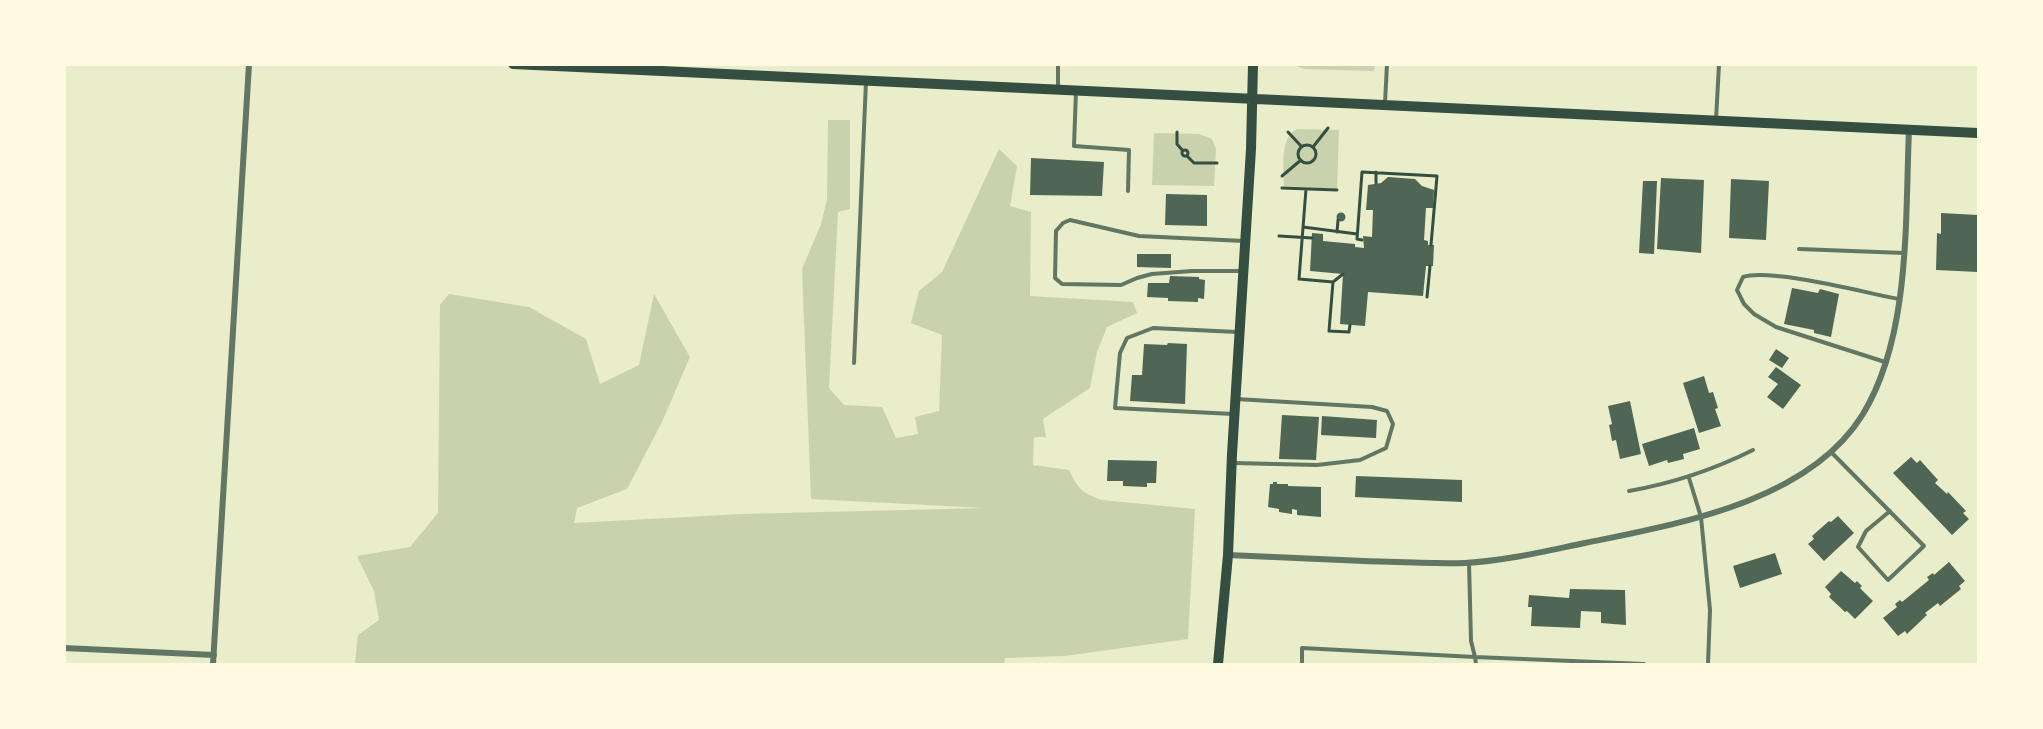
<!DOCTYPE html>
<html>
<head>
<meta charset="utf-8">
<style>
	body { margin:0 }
	#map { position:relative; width:2043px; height:729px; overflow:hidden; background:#e9edc9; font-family:"Nunito Sans",sans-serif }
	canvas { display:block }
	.frame { position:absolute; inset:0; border:66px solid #fefae0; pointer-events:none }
</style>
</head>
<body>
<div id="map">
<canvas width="2043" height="729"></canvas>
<div class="frame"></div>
</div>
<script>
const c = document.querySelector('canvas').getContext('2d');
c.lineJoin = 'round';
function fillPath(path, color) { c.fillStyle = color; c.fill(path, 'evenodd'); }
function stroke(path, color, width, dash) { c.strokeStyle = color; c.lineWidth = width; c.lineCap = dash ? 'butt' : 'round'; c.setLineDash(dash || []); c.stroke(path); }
fillPath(new Path2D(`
	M1293 65H1375L1374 71 1305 69Z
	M828 120H850V209L838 212 829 388 844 405 882 407 896 438 918 434 915 417 939 411 942 335 911 323 919 291 942 272 999 149 1017 166 1010 206 1031 212 1030 296 1133 302 1137 313 1107 327 1097 352 1090 388 1043 419 1046 437H1034L1033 465 1069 470C1078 489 1082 493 1102 500L1195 509 1188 639 1064 656 1005 658 1004 664H355L358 635 379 620 374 591 357 556 410 547 438 513 440 305 449 294 529 307 586 339 600 384 639 365 654 294 690 357 662 422 627 489 577 508 574 523 742 514 985 508 811 499 802 269 821 224 827 199Z
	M1297 129 1339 130 1337 189 1284 186C1284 168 1279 138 1297 129Z
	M1154 133 1199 134 1212 139 1216 149 1214 186 1152 185Z`), '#cad2ad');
fillPath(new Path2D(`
	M1031 158 1104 162 1102 196 1030 195Z
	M1388 177 1415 179 1422 186 1434 190 1433 208H1426L1424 240 1428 241V245H1434L1433 266H1426L1423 296 1368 292 1365 326 1340 324 1343 274 1310 271 1312 233 1323 234V241L1355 244V247L1364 248 1363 236 1372 237 1373 210H1366L1368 185 1381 183Z
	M1661 178 1704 180 1701 253 1657 249Z
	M1731 179 1769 181 1766 240 1729 238Z
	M1643 181H1657L1654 254 1639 253Z
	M1166 194 1207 195V226L1165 225Z
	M1336.5 217a4.5 4.5 0 1 1 9 0a4.5 4.5 0 1 1-9 0Z
	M1941 213 1978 215V272L1936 270 1937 233 1941 234Z
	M1137 254H1171V268L1137 267Z
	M1170 276 1199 277V279L1205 280 1204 299 1198 298V302L1168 301V298L1147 297 1148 283H1169Z
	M1792 288 1818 293 1820 289 1839 294 1831 337 1814 333V330L1784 324Z
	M1168 343 1187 344 1185 404 1130 401 1132 375H1142L1144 344 1167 345Z
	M1776 349 1789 358 1782 368 1769 360Z
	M1776 367 1801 385 1783 409 1767 397 1778 384 1768 377Z
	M1704 376 1709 393 1713 392 1718 408 1715 409 1721 426 1699 433 1683 383Z
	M1630 401 1641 454 1620 459 1616 440 1612 441 1609 425 1612 424 1608 406Z
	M1282 415 1319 417 1316 460 1279 459Z
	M1322 416 1377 420 1376 438 1321 435Z
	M1694 428 1700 449 1683 454 1684 459 1668 463 1667 460 1649 466 1642 444Z
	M1911 457 1917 463 1920 460 1938 480 1935 483 1947 494 1948 492 1966 511 1963 513 1969 519 1952 535 1893 473Z
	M1108 460 1157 461 1156 483H1147V487L1123 486V481H1107Z
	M1356 476 1462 480V502L1355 497Z
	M1273 482H1277V484H1288V486L1321 487V517L1297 515V510L1292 509V514L1279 512V509L1268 507 1270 484H1273Z
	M1838 516 1854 533 1824 561 1808 544 1814 539 1812 536 1829 521 1831 522Z
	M1775 553 1782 574 1740 588 1733 566Z
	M1949 562 1965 581 1959 586 1961 589 1940 606 1938 603 1925 613 1927 615 1907 634 1905 631 1898 636 1883 618 1897 607 1895 604 1900 600 1902 602 1929 580 1927 577 1933 573 1934 575Z
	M1841 571 1855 583 1857 581 1862 586 1860 588 1873 601 1855 619 1847 611 1845 612 1829 597 1831 594 1825 587Z
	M1570 589 1625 590 1626 625 1601 623V612L1581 611 1580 628 1531 626 1532 607H1528L1529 595 1569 598Z`), '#4f6655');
stroke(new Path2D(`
	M1177 132V144L1183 151
	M1288 132 1301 146
	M1298 154a9 9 0 1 1 18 0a9 9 0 1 1-18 0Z
	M1313 147 1328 128
	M1182 153a3 3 0 1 1 6 0a3 3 0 1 1-6 0Z
	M1187 156 1194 163H1217
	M1282 176 1301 160
	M1376 183V172
	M1282 188 1337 190
	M1306 189 1299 279 1333 282 1343 274
	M1303 227 1357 234
	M1337 232 1338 220
	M1279 236 1312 238
	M1362 240 1357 239 1362 172 1437 176 1431 245
	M1333 282 1329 331 1349 332 1350 325
	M1427 297 1430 266`), '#344e41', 3);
stroke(new Path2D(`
	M1058 88V64
	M1076 91 1074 146 1129 150 1128 191
	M1385 103 1387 64
	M1716 120 1719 64
	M1799 249 1904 253
	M1241 271H1192L1152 274 1137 278 1121 285 1062 284 1055 278 1056 231 1063 223 1070 220 1139 236 1244 241
	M1885 362 1776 327 1754 314 1744 304 1737 290 1743 277C1771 268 1866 293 1899 299
	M854 363 866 81
	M1233 414 1115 408 1120 353 1127 338 1153 328 1237 332
	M1832 453 1924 546 1888 580 1858 547 1866 531 1890 511
	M1234 463 1317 465 1360 460 1386 448 1393 424 1387 411 1372 407 1236 399
	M1689 478 1701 517 1710 610 1708 664
	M1629 491C1674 483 1713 470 1753 450
	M1302 664V648L1475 657 1471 641 1469 563
	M1476 664 1475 657 1644 664`), '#617663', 4);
stroke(new Path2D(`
	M1228 555C1273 557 1318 559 1364 561 1397 562 1431 564 1465 563 1505 561 1546 551 1585 543 1678 524 1809 502 1863 414 1911 335 1905 219 1909 130
	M64 648 214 655
	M213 664 249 64`), '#617663', 6);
stroke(new Path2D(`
	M513 64 1978 133
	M1218 664 1228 555 1232 454 1251 149 1253 64`), '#344e41', 10);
</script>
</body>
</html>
